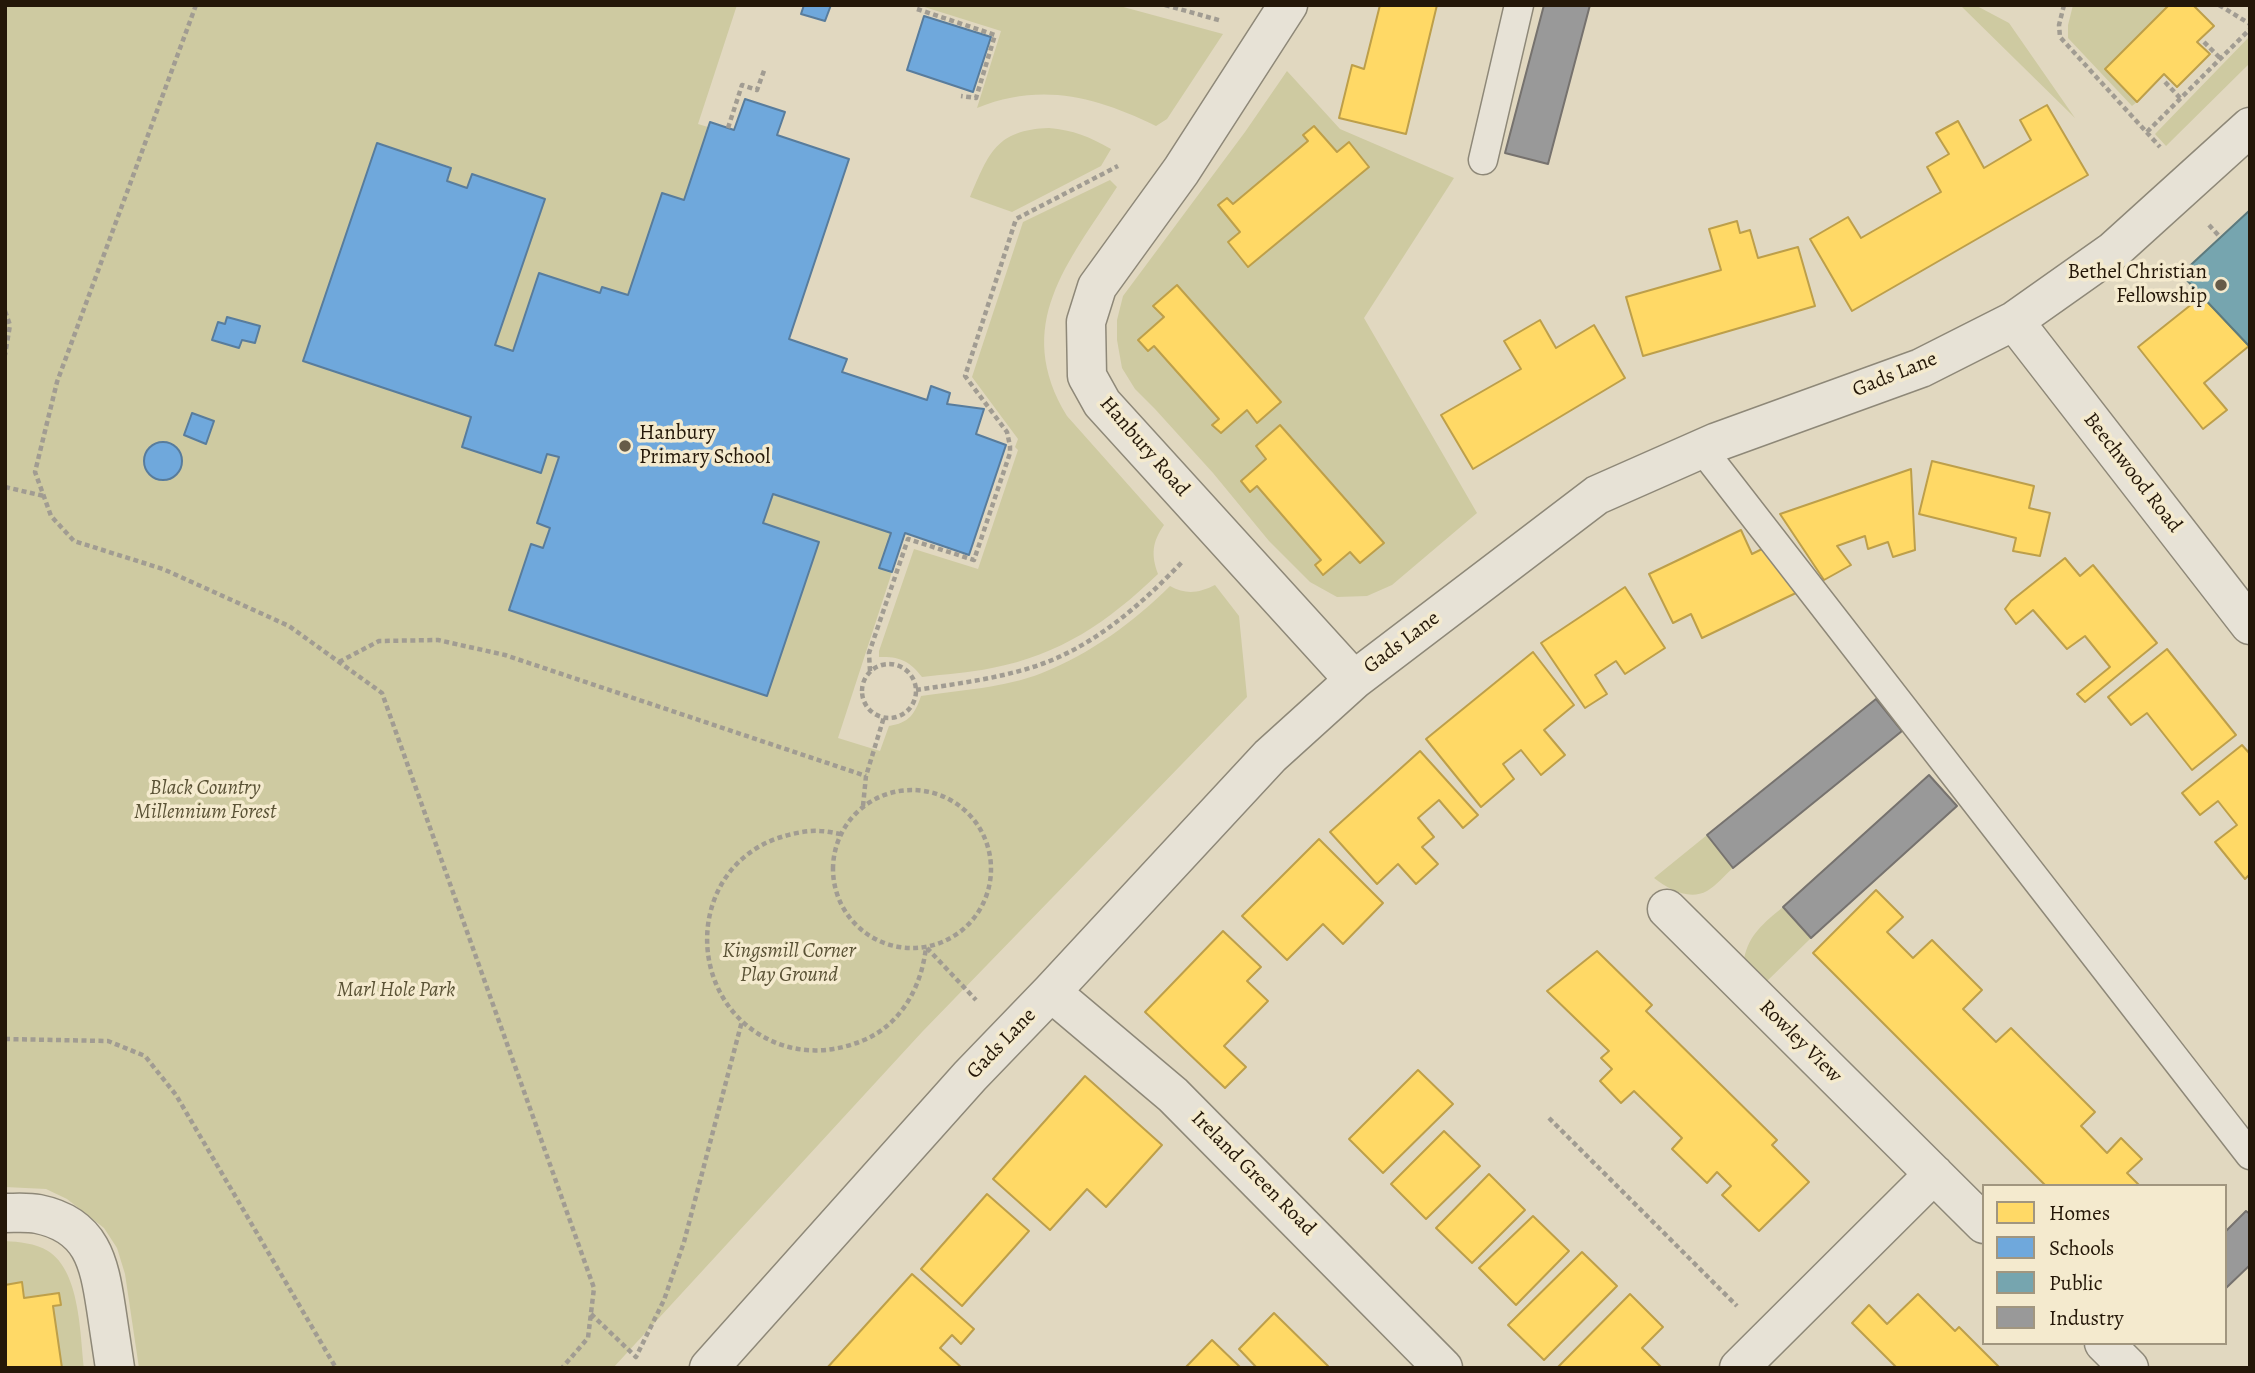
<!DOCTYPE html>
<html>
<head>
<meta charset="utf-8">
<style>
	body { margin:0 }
	#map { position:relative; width:2255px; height:1373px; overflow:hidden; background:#e1d8c0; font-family:Alegreya,serif }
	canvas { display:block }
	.frame { position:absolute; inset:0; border:7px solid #241708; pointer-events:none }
	.legend { position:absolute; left:1982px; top:1184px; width:245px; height:161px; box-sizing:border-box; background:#f4eace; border:2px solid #a1967f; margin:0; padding:9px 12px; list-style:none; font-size:21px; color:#241708 }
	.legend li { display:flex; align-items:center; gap:14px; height:35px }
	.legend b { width:35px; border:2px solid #a1967f }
</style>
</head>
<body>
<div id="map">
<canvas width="2255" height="1373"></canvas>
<div class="frame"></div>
<ul class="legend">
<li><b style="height:19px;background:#ffd966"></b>Homes</li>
<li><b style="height:19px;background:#6fa8dc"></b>Schools</li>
<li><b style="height:19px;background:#76a5af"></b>Public</li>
<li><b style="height:19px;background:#999"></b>Industry</li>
</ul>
</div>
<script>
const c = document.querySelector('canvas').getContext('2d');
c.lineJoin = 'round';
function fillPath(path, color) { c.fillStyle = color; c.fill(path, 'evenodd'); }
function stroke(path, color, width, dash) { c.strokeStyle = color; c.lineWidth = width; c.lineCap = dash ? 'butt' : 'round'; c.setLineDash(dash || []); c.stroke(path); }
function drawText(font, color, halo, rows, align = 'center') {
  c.font = font + ' Alegreya,serif'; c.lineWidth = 7; c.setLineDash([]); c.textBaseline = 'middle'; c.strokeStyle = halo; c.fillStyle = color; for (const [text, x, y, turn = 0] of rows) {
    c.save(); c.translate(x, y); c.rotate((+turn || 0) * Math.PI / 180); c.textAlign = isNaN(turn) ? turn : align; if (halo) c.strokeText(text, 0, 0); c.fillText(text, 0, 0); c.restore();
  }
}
fillPath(new Path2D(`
	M5 5H737L698 124 708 127 684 200 662 193 628 295 603 287 600 293 513 351 495 345 545 199 472 175 467 188 447 181 451 167 378 143 304 361 471 417 462 447 541 473 547 454 559 457 537 523 550 528 543 548 530 545 509 610 767 696 819 542 763 523 773 494 891 533 879 567 892 572 838 738 880 751 889 726C909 723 915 714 921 696 960 690 1004 688 1042 673 1090 654 1134 622 1170 586 1186 595 1199 593 1215 585L1239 616 1247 697 922 1032 613 1368H139L125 1274 117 1248 104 1228 67 1199 46 1189 5 1187Z
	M918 5H1116L1223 34 1167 119 1156 126C1096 97 1042 82 977 108L1001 31Z
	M1960 5H1975L2009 23 2075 118Z
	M2073 5H2169L2105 69 2137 102 2132 106 2068 38V25Z
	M2250 36V63L2166 146 2155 134Z
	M1287 71 1340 129 1454 178 1364 318 1477 513 1392 585 1367 596 1337 597 1310 582 1269 541 1213 473 1155 409 1135 389 1122 368 1117 340V320L1123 296 1245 132ZM1314 126 1337 152 1349 142 1248 266 1228 242 1240 232 1218 205 1227 198 1233 204 1308 141 1303 135ZM1154 306 1281 402 1258 422 1247 410 1220 433 1213 425 1219 419 1154 346 1147 351 1138 340 1164 317ZM1280 426 1383 543 1361 563 1350 552 1321 560 1257 486 1250 492 1241 481 1266 459 1256 446Z
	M1049 128C1073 130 1090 137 1111 149L1101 166 1012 212 970 197C989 153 996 130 1049 128Z
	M1110 180 1117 187C1068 263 1012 325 1067 416L1164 525C1152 542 1151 555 1158 574 1108 622 1060 655 992 668 969 673 945 674 922 677 910 661 899 656 879 657V651L914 549 978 569 1018 450 1015 447 1018 439 972 377 1023 222Z
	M1707 835 1733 868C1725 875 1716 886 1707 891 1689 901 1668 889 1654 878Z
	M1783 907 1811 938 1762 986 1744 959C1749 934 1764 923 1783 907Z
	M5 1241C19 1242 35 1243 48 1251 80 1271 80 1333 84 1368H62L53 1306 61 1304 59 1293 24 1298 22 1282 5 1285Z`), '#cecaa1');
const homes = new Path2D(`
	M1380 5H1437L1406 134 1339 118 1352 65 1364 69Z
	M2169 5H2193L2214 26 2197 42 2210 54 2177 87 2164 74 2137 102 2105 69Z
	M2047 105 2088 175 1852 311 1810 239 1848 217 1861 238 1941 192 1927 167 1949 154 1936 133 1958 121 1984 168 2031 140 2020 120Z
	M1314 126 1337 152 1349 142 1369 167 1248 267 1228 242 1240 232 1218 205 1227 198 1233 204 1308 141 1303 135Z
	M1737 221 1740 233 1750 230 1758 258 1798 247 1815 306 1643 356 1626 297 1721 270 1709 229Z
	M1177 285 1281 402 1257 423 1247 410 1221 433 1212 425 1219 419 1154 346 1148 351 1138 340 1164 317 1153 306Z
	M2202 296 2249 346 2204 383 2227 410 2203 429 2138 347Z
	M1540 320 1556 348 1594 325 1625 378 1473 469 1441 415 1521 369 1504 341Z
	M1280 425 1384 543 1360 563 1350 552 1323 575 1315 565 1321 560 1257 486 1250 492 1241 481 1266 459 1256 446Z
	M1932 461 2034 486 2029 508 2050 513 2040 556 2013 551 2016 538 1919 514Z
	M1911 469 1915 550 1893 557 1888 542 1868 549 1865 536 1837 546 1851 565 1824 580 1780 514Z
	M1741 530 1752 554 1766 547 1798 592 1702 638 1691 614 1673 623 1649 574Z
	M2065 558 2080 576 2093 565 2157 643 2085 702 2077 694 2110 667 2085 636 2067 649 2033 610 2016 624 2005 609 2011 601Z
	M1625 587 1665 648 1625 674 1616 661 1595 675 1607 694 1585 708 1541 643Z
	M2167 649 2236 735 2192 770 2147 713 2131 725 2108 697Z
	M1533 652 1574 705 1544 730 1565 755 1541 775 1521 750 1503 764 1514 779 1481 807 1426 739Z
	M2242 745 2250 754V874L2245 879 2215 842 2237 825 2218 801 2200 815 2182 793Z
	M1420 751 1478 815 1463 828 1439 800 1418 818 1434 837 1422 847 1438 864 1416 884 1398 864 1377 884 1330 832Z
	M1319 839 1383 903 1343 944 1323 924 1287 960 1242 916Z
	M1876 890 1903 917 1887 932 1913 958 1932 940 1982 990 1963 1009 1996 1042 2011 1028 2095 1112 2081 1126 2107 1153 2121 1138 2142 1159 2127 1173 2140 1186H2046L1813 953Z
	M1223 931 1261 967 1247 981 1268 1001 1224 1046 1246 1067 1225 1088 1145 1012Z
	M1597 951 1652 1005 1646 1011 1777 1140 1772 1145 1809 1182 1759 1231 1722 1195 1731 1186 1717 1172 1707 1183 1672 1149 1682 1138 1634 1091 1621 1103 1600 1081 1612 1069 1601 1058 1609 1051 1547 991Z
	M1418 1070 1453 1104 1383 1173 1349 1139Z
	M1085 1076 1162 1145 1106 1207 1087 1189 1050 1230 993 1179Z
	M1444 1131 1480 1166 1426 1219 1391 1184Z
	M1489 1174 1525 1210 1472 1263 1436 1228Z
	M987 1194 1029 1231 962 1306 921 1269Z
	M1533 1216 1569 1251 1516 1305 1479 1268Z
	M1582 1252 1617 1286 1544 1360 1508 1325Z
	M912 1274 974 1329 961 1344 952 1335 940 1348 962 1368H827Z
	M22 1282 24 1298 59 1293 61 1305 53 1306 62 1368H5V1285Z
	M1630 1294 1663 1327 1642 1348 1662 1368H1557Z
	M1918 1294 1955 1331 1959 1327 2000 1368H1897L1852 1323 1869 1305 1887 1324Z
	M1274 1313 1328 1366 1326 1368H1257L1239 1349Z
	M1212 1340 1241 1368H1185Z`);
fillPath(homes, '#ffd966');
stroke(homes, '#bd9f4a', 2);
const schools = new Path2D(`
	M804 5H831L825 21 801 14Z
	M924 16 991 37 973 92 907 70Z
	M745 99 785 112 777 135 849 159 789 339 847 359 842 372 927 400 931 386 950 393 947 404 984 409 976 434 1006 445 969 555 905 533 892 572 879 568 891 533 773 494 763 523 819 542 767 696 509 610 531 544 543 548 550 528 537 523 559 457 547 454 541 473 462 447 471 417 303 361 377 143 451 168 447 181 467 188 472 174 545 199 495 345 513 351 539 273 600 293 602 287 628 295 662 193 684 200 710 122 734 130Z
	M227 317 260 326 255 343 242 340 239 348 212 340 218 322 225 324Z
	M192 413 214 421 206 444 184 435Z
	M144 461a19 19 0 1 1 38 0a19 19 0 1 1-38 0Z`);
fillPath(schools, '#6fa8dc');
stroke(schools, '#587c9c', 2);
const public = new Path2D(`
	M2250 210V347L2181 274Z`);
fillPath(public, '#76a5af');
stroke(public, '#5d7a7d', 2);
const industry = new Path2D(`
	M1544 5H1590L1548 164 1505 153Z
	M1876 699 1902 731 1733 868 1707 835Z
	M1929 775 1957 806 1811 938 1783 907Z
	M2246 1211 2250 1214V1265L2225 1289V1232Z`);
fillPath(industry, '#999');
stroke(industry, '#76726e', 2);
const lane = new Path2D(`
	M1483 160 1519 5
	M1702 449 2250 1155`);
const street = new Path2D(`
	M1288 5 1181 171 1097 287 1086 322 1087 376 1102 403 1354 680
	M2014 321 2250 625
	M1667 909 1984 1224
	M1051 992 1173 1095 1443 1368
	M5 1213C16 1213 28 1212 38 1214 92 1225 99 1262 106 1308 109 1328 112 1348 115 1368
	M2104 1343 2129 1368
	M709 1368 970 1076 1051 992 1270 756 1354 680 1597 495 1717 442 1921 368 2014 321 2113 251 2250 127
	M1739 1368 1934 1174`);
stroke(lane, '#8e8878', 31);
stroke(street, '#8e8878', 41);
stroke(new Path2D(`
	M196 5 57 382 35 472 51 516 74 541 163 569 289 626 382 693 594 1288 588 1338 562 1368
	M1165 5 1222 21
	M2064 5 2059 25 2060 37 2160 147
	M2219 5 2250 24
	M917 9 995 35 976 98 961 96
	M2204 42 2220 58
	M2165 82 2181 99
	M728 128 742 85 757 90 765 68
	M2147 132 2250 29
	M2209 225 2220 237
	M5 311 10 325 5 355
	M5 487 44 496
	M339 662 379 641 438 640 505 655 866 776
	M862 691a27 27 0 1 1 54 0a27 27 0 1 1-54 0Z
	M870 671 869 653 908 539 974 560 1010 453V446L1007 432 965 376 1016 219 1118 166
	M916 690C955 684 995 679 1033 667 1091 649 1141 605 1182 562
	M833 869a79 79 0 1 1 158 0a79 79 0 1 1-158 0Z
	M863 806 866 776 884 717
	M841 834C834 833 827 831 820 831 806 830 791 834 778 838 689 869 684 991 762 1036 795 1055 831 1054 864 1040 902 1024 922 985 926 947
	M927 948 976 1000
	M5 1039 108 1041 145 1056 176 1095 336 1368
	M1549 1118 1737 1306
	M591 1314 636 1357 664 1300 684 1242 742 1021`), '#a19c92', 4.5, [5, 3.5]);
stroke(lane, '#e7e2d6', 28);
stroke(street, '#e7e2d6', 38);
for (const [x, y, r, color] of [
	[2221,285,7,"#665b48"],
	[625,446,7,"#665b48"]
]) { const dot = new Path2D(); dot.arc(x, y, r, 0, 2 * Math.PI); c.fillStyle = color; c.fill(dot); stroke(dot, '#f4eace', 2.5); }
drawText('21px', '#241708', '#f4eace', [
	["Bethel Christian",2207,273],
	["Fellowship",2207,297],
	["Hanbury",639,434,"left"],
	["Primary School",639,458,"left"]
], 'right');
drawText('21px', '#241708', '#f4eace', [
	["Gads Lane",1895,375,-22],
	["Hanbury Road",1144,447,49],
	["Beechwood Road",2132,473,52],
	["Gads Lane",1402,643,-37],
	["Rowley View",1800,1042,45],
	["Gads Lane",1002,1044,-46],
	["Ireland Green Road",1253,1174,45]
]);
drawText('italic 21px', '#5a5235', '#f4eace', [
	["Black Country",205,789],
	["Millennium Forest",205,813],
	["Kingsmill Corner",789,952],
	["Play Ground",789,976],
	["Marl Hole Park",396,991]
]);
</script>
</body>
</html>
